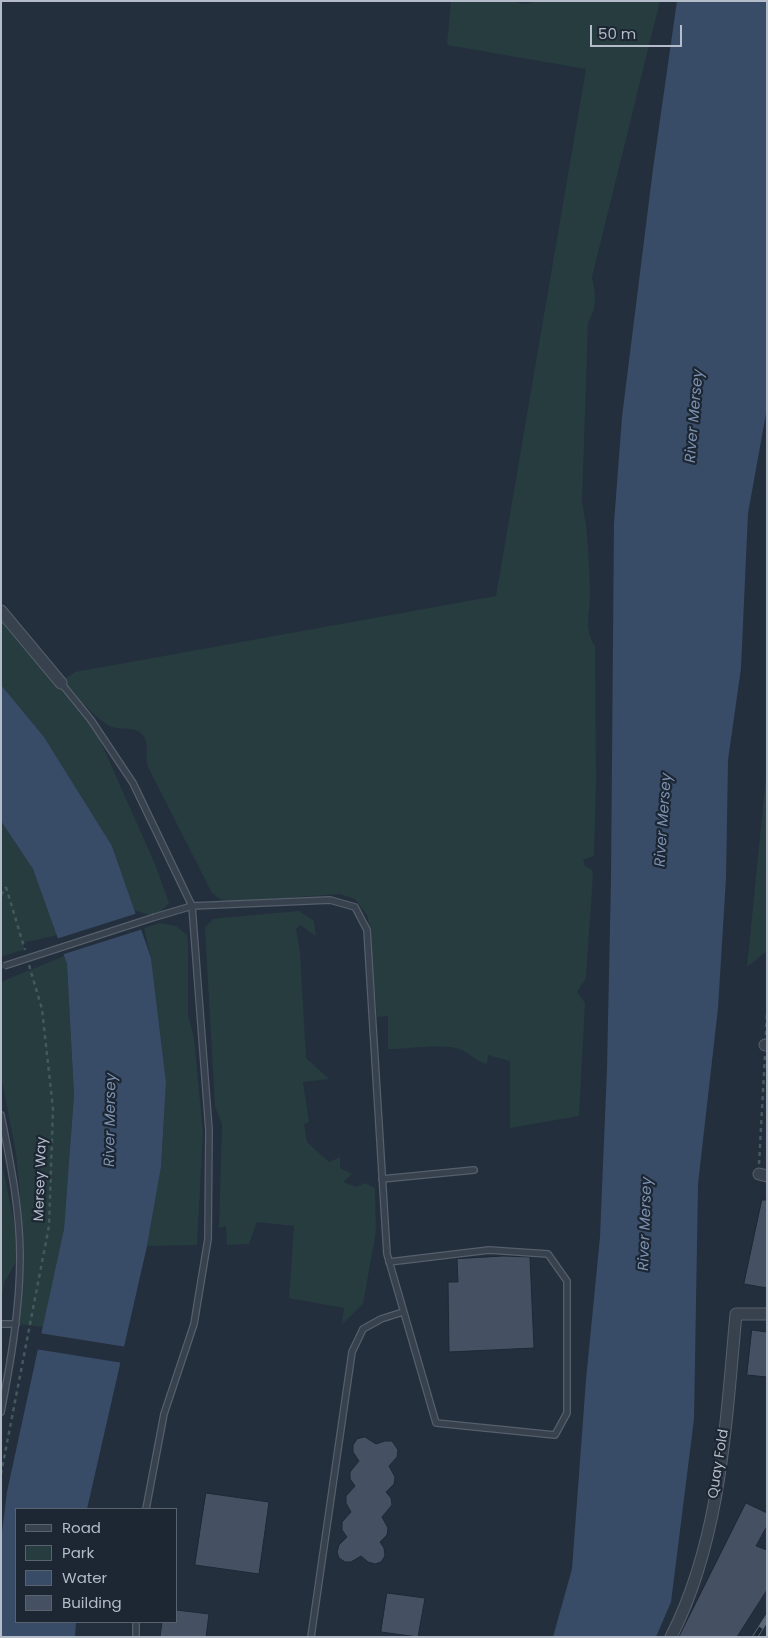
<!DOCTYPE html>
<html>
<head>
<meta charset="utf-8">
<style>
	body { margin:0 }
	#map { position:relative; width:768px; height:1638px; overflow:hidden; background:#242f3e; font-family:Poppins,sans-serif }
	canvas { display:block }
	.frame { position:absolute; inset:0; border:2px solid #b4bcc9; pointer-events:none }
	.legend { position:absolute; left:15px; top:1508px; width:162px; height:115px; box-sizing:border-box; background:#1d2633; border:1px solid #59626f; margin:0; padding:6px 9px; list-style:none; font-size:15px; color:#b4bcc9 }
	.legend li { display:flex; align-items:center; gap:10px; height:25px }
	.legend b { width:25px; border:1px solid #59626f }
	.scale { position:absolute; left:590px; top:25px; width:92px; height:22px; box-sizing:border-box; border:2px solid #b4bcc9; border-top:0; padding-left:6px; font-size:15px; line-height:18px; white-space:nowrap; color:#b4bcc9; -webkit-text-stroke:4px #1d2633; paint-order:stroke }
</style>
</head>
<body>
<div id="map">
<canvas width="768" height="1638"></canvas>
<div class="frame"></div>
<ul class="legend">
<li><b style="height:6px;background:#38414e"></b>Road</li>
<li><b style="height:14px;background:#263c3f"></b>Park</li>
<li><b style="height:14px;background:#394c67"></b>Water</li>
<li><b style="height:14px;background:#455162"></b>Building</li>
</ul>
<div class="scale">50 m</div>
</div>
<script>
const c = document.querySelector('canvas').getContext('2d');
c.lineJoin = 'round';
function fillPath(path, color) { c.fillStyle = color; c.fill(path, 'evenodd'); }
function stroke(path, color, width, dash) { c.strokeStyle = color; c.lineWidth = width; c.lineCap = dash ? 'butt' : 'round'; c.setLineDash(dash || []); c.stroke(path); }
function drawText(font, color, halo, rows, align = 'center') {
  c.font = font + ' Poppins,sans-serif'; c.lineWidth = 4.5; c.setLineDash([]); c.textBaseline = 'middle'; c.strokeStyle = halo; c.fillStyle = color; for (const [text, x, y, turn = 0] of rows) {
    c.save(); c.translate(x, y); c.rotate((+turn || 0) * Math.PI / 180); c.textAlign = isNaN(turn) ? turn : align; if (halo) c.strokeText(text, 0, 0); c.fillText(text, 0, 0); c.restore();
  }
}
fillPath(new Path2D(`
	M451 1H510L525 4 538 1H660L592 277C596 296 597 306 588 323L582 502C588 529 589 562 590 590 591 612 583 627 595 646L596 780 594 856 583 860 585 866 592 870 593 874 586 978 577 992 585 1003 579 1116 510 1128V1061L488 1055 487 1064C475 1061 468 1051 456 1048 438 1044 408 1049 388 1049V1016L377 1017 368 917 355 899 340 894 230 902 218 898 212 893 148 767C144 756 150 747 144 737 137 725 123 731 112 727 101 724 71 691 61 681L75 672 496 596 586 69 447 45Z
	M1 611 91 720 155 864 169 903 155 917 134 910 112 846 44 737 1 685Z
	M767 766V951L747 967Z
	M1 821 33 869 57 935 23 943 25 949 1 957Z
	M299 911 314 921 316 936 300 925 296 929 300 952 306 1058 329 1079 303 1082 309 1122 304 1124 307 1142 329 1162 340 1157V1168L352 1174 343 1182 357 1187 365 1183 375 1188 376 1231 363 1304 342 1324 344 1308 289 1298 294 1226 257 1222 249 1244 227 1245 226 1226 219 1228 222 1124 215 1107 205 928 213 919 220 918Z
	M160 923 176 926 187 935 188 946V1016L194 1038 203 1132 197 1245 147 1246 161 1167 166 1082 151 958 144 928Z
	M64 956 67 964 74 1095 64 1229 43 1327 16 1324 19 1256 4 1283 1 1302V1159L20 1251V1194L16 1153 1 1076V982Z`), '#263c3f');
fillPath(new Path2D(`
	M677 1H767V408L748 513 741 668 728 760 726 878 718 1008 698 1184 694 1419 671 1602 656 1637H553L572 1569 586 1380 600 1237 607 1069 611 880 614 523 622 417 653 169Z
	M1 685 44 737 112 846 151 958 166 1082 161 1167 147 1246 87 1509H16V1622H76L75 1637H1V1540L7 1492 64 1229 74 1095 67 964 33 869 1 821Z`), '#394c67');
fillPath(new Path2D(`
	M138 913 143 929 61 955 56 939Z
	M39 1333 127 1347 123 1363 35 1349Z`), '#242f3e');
const building = new Path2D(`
	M762 1200H767V1288L744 1284Z
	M504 1256 530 1257 534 1348 449 1352 448 1282H458L457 1259Z
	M752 1330 767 1332V1377L747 1375Z
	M365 1437 376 1444 385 1441H392L398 1450 397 1457 389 1466 395 1477 394 1484 386 1492 391 1498 392 1505 382 1517 388 1528 387 1535 380 1542 384 1548 385 1556 381 1562 375 1564 368 1562 361 1556 351 1562H345L339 1558 337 1552 339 1545 347 1537 342 1530V1522L351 1512 346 1503V1496L355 1486 350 1479V1472L359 1461 353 1452V1445L357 1439Z
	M206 1493 269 1502 259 1574 195 1565Z
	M746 1503 767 1513V1526L756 1546 767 1550V1590L737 1637H679Z
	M387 1593 425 1598 418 1637 381 1632Z
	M176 1610 209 1614 206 1637H160L162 1622H176Z`);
fillPath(building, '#455162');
stroke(building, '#1f2835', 1);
const service = new Path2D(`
	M61 683 91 720 133 783 192 906 209 1130 208 1239 194 1324 164 1414 146 1509
	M155 917 192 906 330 900 355 907 367 930 387 1254 436 1423 555 1435 567 1413V1281L548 1254 489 1250 389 1262
	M1 1115C10 1161 20 1209 20 1256 20 1308 11 1360 1 1412
	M382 1179 474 1170
	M1 1324H16
	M136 1637V1622
	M311 1637 352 1352 363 1329 381 1319 403 1312`);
const minor = new Path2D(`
	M1 611 61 683
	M765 1045H767
	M759 1174 767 1176
	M671 1637C721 1539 726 1422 736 1314H767`);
stroke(service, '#565f6c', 8);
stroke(minor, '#565f6c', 13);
stroke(new Path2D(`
	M6 887 25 950
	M1 895 6 887
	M766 1035 767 1011
	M759 1164 765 1055
	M1 1474 49 1226 53 1109 42 1009 29 965`), '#44595c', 2.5, [4, 4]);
stroke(service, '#38414e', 5.5);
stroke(minor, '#38414e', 11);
const rail = new Path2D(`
	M755 1637 767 1618`);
stroke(rail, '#5a6575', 5.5);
stroke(rail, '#1d2633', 4, [11]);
const serviceBridge = new Path2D(`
	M4 966 155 917`);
stroke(serviceBridge, '#565f6c', 8, []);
stroke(serviceBridge, '#38414e', 5.5);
drawText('14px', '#b4bcc9', '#1d2633', [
	["Mersey Way",41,1179,-88],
	["Quay Fold",719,1464,-81]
]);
drawText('italic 15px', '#7c92b1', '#1d2633', [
	["River Mersey",695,416,-85],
	["River Mersey",664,820,-86],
	["River Mersey",111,1120,-89],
	["River Mersey",646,1224,-88]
]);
</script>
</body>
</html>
